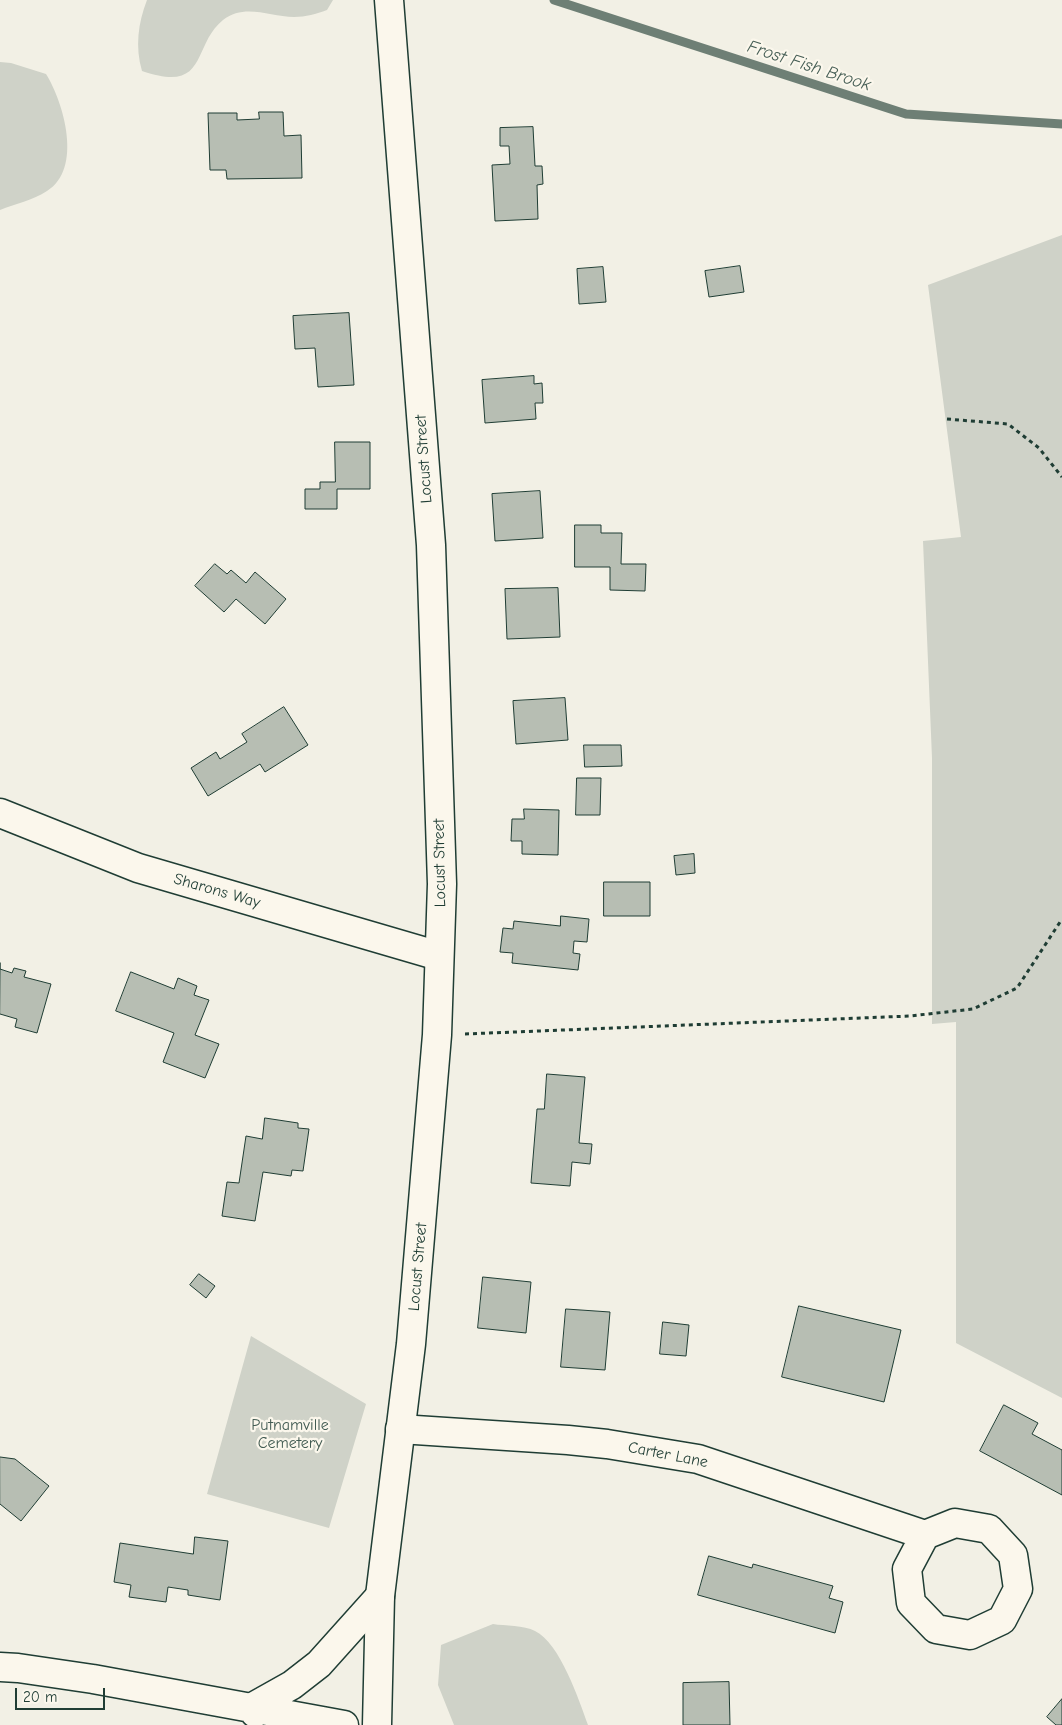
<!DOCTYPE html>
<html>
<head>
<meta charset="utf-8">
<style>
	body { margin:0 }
	#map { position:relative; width:1062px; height:1725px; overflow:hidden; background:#f2f0e5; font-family:"Comic Neue",sans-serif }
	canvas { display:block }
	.scale { position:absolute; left:15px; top:1688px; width:90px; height:22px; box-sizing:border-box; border:2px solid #1f3d34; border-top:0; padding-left:6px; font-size:15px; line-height:18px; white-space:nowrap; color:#1f3d34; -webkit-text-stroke:4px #fbf7ec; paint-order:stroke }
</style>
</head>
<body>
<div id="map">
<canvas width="1062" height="1725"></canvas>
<div class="scale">20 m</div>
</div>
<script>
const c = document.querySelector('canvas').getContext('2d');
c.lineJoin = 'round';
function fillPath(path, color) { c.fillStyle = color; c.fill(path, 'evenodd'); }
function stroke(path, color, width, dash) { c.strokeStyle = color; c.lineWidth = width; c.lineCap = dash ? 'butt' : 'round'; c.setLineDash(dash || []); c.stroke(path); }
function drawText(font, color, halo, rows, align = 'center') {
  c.font = font + ' "Comic Neue",sans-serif'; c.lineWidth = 4.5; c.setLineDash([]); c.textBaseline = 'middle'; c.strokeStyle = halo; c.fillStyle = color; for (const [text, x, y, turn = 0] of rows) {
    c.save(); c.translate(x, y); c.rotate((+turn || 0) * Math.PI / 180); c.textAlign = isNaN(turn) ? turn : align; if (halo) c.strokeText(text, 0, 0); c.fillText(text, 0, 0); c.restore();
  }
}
fillPath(new Path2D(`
	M147 0H333L327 10C316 14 306 17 294 17 270 17 245 3 223 20 191 46 209 94 142 71 135 47 138 23 147 0Z
	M0 62 11 63 46 74C64 103 83 169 47 191 33 200 15 204 0 210Z
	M1062 235V1398L956 1343V1022L932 1024V758L923 541 961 537 928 285Z
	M251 1336 366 1404 329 1528 207 1494Z
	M493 1624C505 1626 524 1625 535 1631 560 1643 579 1700 588 1725H454L438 1685 441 1645Z`), '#cfd2c8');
stroke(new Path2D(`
	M554 0 906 114 1062 124`), '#6e7f75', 9);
const building = new Path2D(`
	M259 112H283L284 136 301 135 302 178 227 179 226 170H210L208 113H237V120L259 119Z
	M533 127 535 166H542L543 184 537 185 538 219 495 221 492 165 510 164 509 146H500V128Z
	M740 266 744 292 709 297 705 271Z
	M603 267 606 302 579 304 577 269Z
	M349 313 354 385 318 387 315 348 295 349 293 316Z
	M534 376V384L542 383 543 403H535L536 419 485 423 482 380Z
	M335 442H370V489H337V509H305V489H320V482H335Z
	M540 491 543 538 495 541 492 494Z
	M575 525H601V533H622L621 564H646L645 591 610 590V567H575Z
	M215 564 227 574 231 570 246 583 255 572 286 599 265 624 236 599 224 612 195 586Z
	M558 588 560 637 507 639 505 589Z
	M565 698 568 740 516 744 513 701Z
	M284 707 308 745 265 772 260 764 208 796 191 768 216 752 220 759 247 742 242 734Z
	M584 745H621L622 766 585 767Z
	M577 778H601L600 815H576Z
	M524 809 559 810 558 855 522 854V841H511L512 819H524Z
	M694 854 695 873 676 875 674 856Z
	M604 882H650V916H604Z
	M561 916 589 919 587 942 574 941 573 953 580 954 578 970 512 963 513 953 500 952 503 928 513 929 514 921 560 926Z
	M0 963V969L12 973 14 968 26 971 24 977 51 984 37 1033 15 1027 17 1019 0 1014Z
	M131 972 174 989 178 978 197 986 194 995 209 1000 195 1035 219 1044 205 1078 163 1062 174 1033 116 1011Z
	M547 1074 585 1077 579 1143 592 1144 590 1164 572 1162 570 1186 531 1183 537 1109H544Z
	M265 1118 298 1123V1128L309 1129 303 1171 292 1170 291 1176 263 1172 255 1221 222 1216 227 1182 239 1183 246 1136 262 1139Z
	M199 1274 215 1286 206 1298 190 1285Z
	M483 1277 531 1282 526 1333 478 1328Z
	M799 1306 901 1330 884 1402 782 1377Z
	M566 1309 610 1312 605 1370 561 1367Z
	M663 1322 689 1325 686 1356 660 1354Z
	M1004 1405 1038 1423 1032 1434 1062 1450V1495L980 1451Z
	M0 1457 15 1459 49 1486 21 1521 0 1504Z
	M195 1537 228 1541 220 1600 188 1595V1590L168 1587 166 1602 129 1597 131 1585 114 1582 120 1543 193 1554Z
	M709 1556 752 1568 753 1564 833 1586 829 1598 843 1602 835 1633 698 1595Z
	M729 1682 730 1725H683V1683Z
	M1062 1699V1725H1056L1047 1717Z`);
fillPath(building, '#b7beb3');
stroke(building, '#1f3d34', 1);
const minor = new Path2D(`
	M0 813 138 868 439 956
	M400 1429 568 1440 607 1444 698 1459 925 1535
	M955 1523 989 1529 1013 1555 1018 1589 1002 1620 970 1635 936 1629 911 1603 907 1569 925 1535Z`);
const tertiary = new Path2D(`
	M0 1667 18 1668 93 1679 344 1725
	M255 1713 251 1708 292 1685 319 1664 380 1596`);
const secondary = new Path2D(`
	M377 1725 380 1596 411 1344 437 1035 442 884 431 545 389 0`);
stroke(minor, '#1f3d34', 31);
stroke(tertiary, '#1f3d34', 31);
stroke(secondary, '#1f3d34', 31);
stroke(new Path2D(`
	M947 419 1008 424 1039 448 1062 477
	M465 1034 910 1016 973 1009 1017 988 1062 919`), '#1f3d34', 3, [4, 4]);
stroke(minor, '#fbf7ec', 28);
stroke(tertiary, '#fbf7ec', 28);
stroke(secondary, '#fbf7ec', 28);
drawText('16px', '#1f3d34', '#fbf7ec', [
	["Locust Street",424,459,-94],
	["Locust Street",440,863,-91],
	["Sharons Way",217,891,16],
	["Locust Street",418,1267,-85],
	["Carter Lane",668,1455,11]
]);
drawText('16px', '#425b52', '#fbf7ec', [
	["Putnamville",290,1425],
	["Cemetery",290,1443]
]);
drawText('italic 18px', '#465e55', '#fbf7ec', [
	["Frost Fish Brook",809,66,18]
]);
</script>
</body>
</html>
